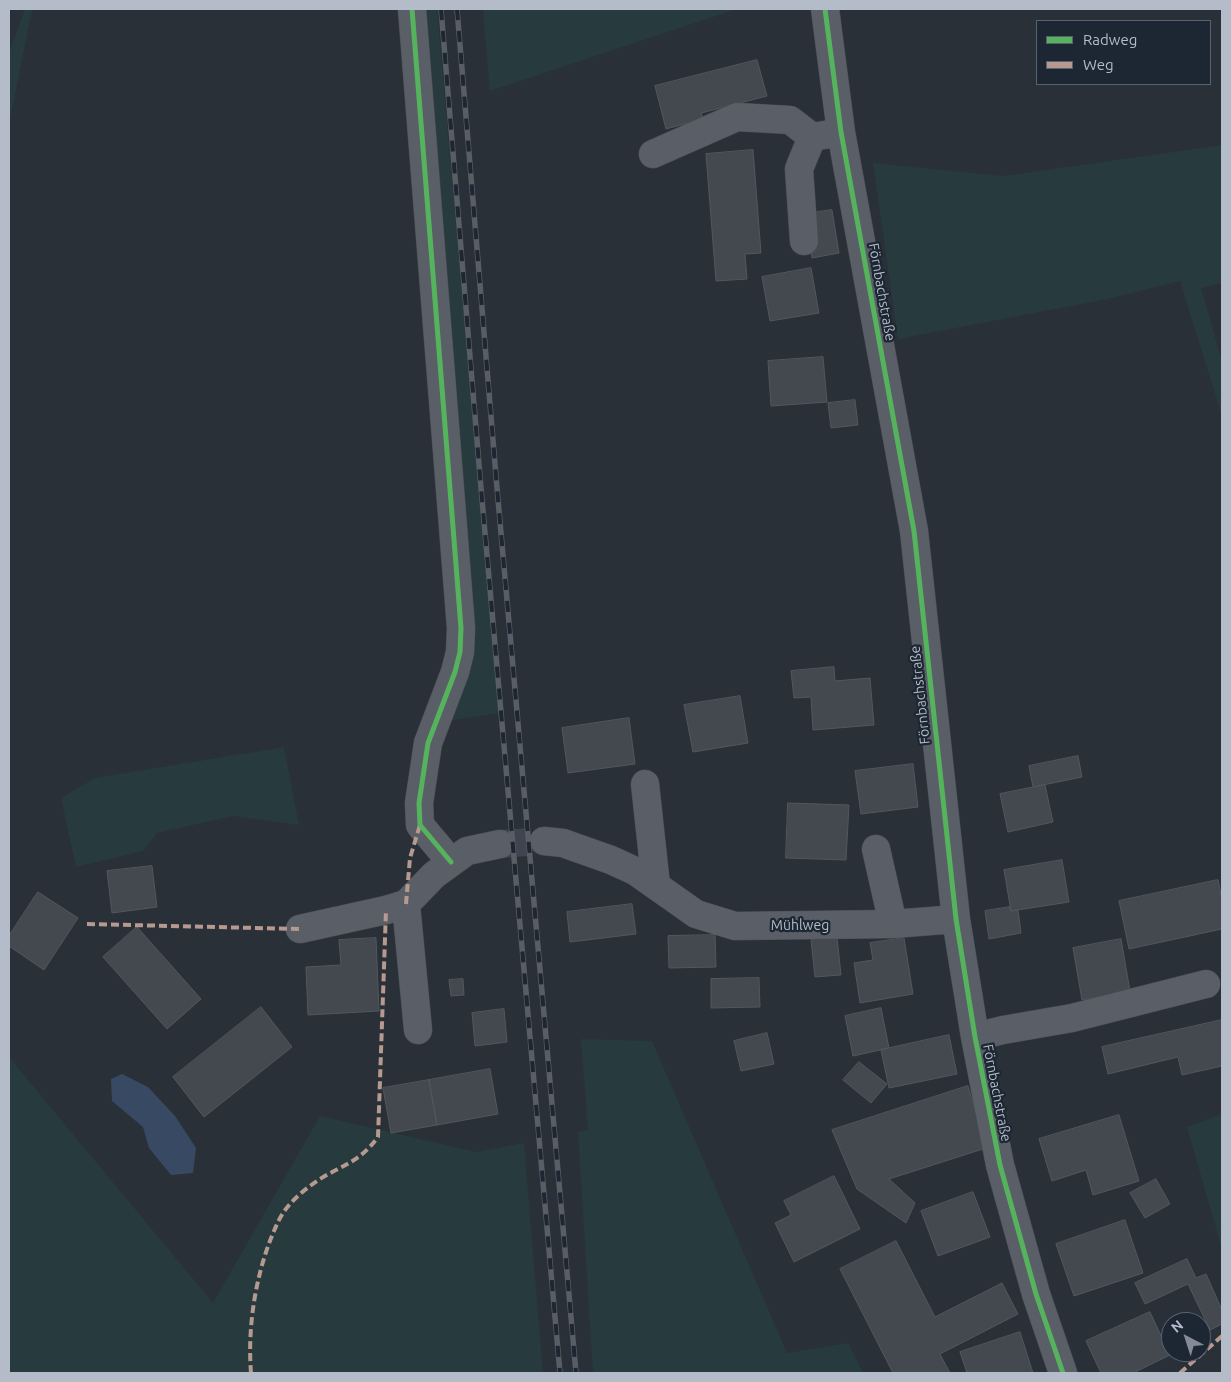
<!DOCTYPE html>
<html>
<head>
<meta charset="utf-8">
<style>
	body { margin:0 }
	#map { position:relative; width:1231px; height:1382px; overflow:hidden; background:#2a3038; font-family:Ubuntu,sans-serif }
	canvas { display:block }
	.frame { position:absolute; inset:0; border:10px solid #b4bcc9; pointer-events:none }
	.legend { position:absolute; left:1036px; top:20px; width:175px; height:65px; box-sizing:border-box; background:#1d2633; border:1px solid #59626f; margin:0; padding:6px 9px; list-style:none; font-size:15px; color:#b4bcc9 }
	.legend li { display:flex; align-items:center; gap:10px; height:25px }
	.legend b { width:25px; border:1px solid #59626f }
	.north { position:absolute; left:1161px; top:1312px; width:50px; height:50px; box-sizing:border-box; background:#1d2633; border:1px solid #59626f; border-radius:50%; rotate:320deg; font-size:14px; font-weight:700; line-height:20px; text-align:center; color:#b4bcc9 }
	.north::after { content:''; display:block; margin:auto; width:18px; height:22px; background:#848b96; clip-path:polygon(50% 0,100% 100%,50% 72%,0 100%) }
</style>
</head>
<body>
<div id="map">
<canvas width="1231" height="1382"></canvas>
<div class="frame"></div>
<ul class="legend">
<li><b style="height:6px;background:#56b35d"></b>Radweg</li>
<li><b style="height:6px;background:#b69a8f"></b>Weg</li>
</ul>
<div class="north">N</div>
</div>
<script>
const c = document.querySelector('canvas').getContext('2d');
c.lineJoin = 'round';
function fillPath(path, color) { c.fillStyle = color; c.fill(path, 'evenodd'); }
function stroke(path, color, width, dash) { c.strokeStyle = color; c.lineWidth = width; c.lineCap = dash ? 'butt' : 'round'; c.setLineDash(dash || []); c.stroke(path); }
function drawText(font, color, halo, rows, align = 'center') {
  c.font = font + ' Ubuntu,sans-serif'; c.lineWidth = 4.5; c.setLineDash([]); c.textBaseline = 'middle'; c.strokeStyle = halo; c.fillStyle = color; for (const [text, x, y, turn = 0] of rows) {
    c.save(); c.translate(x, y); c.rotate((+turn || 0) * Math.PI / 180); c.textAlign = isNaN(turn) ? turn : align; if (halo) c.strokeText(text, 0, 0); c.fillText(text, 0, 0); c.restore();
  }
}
fillPath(new Path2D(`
	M25 9H32L9 124V53Z
	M420 9H437L499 713 434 723 455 672Z
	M483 9H737L490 91Z
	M1222 145V283L1201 288 1222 361V416L1180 281 1108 299 898 339 873 163 1004 176Z
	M284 747 299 825 233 816 157 833 143 851 76 867 61 798 95 778Z
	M581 1039 652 1041 787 1353 848 1343 863 1373H593L578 1132 588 1130Z
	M9 1057 213 1303 320 1116 476 1152 524 1143 543 1373H9Z
	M1222 1114V1249L1187 1127Z`), '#273a3e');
fillPath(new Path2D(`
	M122 1074 148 1087 175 1116 196 1148 193 1173 171 1175 149 1148 143 1127 112 1101 111 1079Z`), '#384963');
const building = new Path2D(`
	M757 60 767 96 701 113 703 119 666 129 655 86Z
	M753 150 761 253 745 254 747 279 716 281 706 154Z
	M832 210 839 253 812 258 804 214Z
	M811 268 819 313 770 321 762 277Z
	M823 357 827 402 771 406 768 361Z
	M855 400 858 425 831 428 828 403Z
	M834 667 835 681 870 678 874 725 813 730 811 697 794 698 791 671Z
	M740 696 748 743 693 752 684 705Z
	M629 718 635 764 568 773 562 728Z
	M1078 756 1082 777 1033 787 1029 766Z
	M913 764 918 807 861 814 855 771Z
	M1045 785 1053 822 1008 832 1000 794Z
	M788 803 849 805 846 860 786 858Z
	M1062 860 1069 902 1011 911 1004 870Z
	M152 866 157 907 112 913 107 871Z
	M1218 880 1222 899V929L1129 949 1119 901Z
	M38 892 78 918 44 970 9 946V936Z
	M632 904 636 934 570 942 567 912Z
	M1010 907 1011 911 1018 910 1021 933 989 939 985 911Z
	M137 927 201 999 167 1029 103 957Z
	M715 935 716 967 669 968 668 936Z
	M837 937 841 975 815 977 811 940Z
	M376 938 379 1011 308 1015 306 967 341 965 339 940Z
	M904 938 913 994 860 1003 854 963 873 960 870 943Z
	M1121 939 1130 991 1082 1000 1073 948Z
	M759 978 760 1007 711 1008V979Z
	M463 979 464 995 451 996 449 980Z
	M261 1007 292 1047 204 1117 173 1077Z
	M881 1008 889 1048 853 1056 845 1016Z
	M504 1009 507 1042 475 1046 472 1013Z
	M1222 1020V1066L1182 1075 1178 1057 1108 1074 1102 1047Z
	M767 1033 774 1064 741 1071 734 1041Z
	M949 1035 957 1074 889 1088 881 1050Z
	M859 1062 887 1084 871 1103 843 1080Z
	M490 1069 498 1114 437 1125 429 1080Z
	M429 1080 437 1125 391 1133 383 1088Z
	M968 1086 986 1148 889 1179 915 1203 906 1223 857 1189 832 1130Z
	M1119 1115 1139 1181 1093 1195 1086 1170 1052 1181 1039 1139Z
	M834 1176 860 1229 794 1262 775 1223 791 1215 784 1201Z
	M1156 1179 1170 1204 1145 1218 1130 1193Z
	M973 1192 990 1237 938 1256 921 1211Z
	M1125 1220 1143 1273 1074 1296 1056 1244Z
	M896 1241 935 1317 1002 1283 1018 1314 940 1354 950 1373H893L840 1269Z
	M1187 1259 1196 1278 1206 1274 1222 1310V1324L1210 1330 1188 1284 1145 1304 1135 1283Z
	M1150 1312 1170 1355 1133 1373H1101L1086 1341Z
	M1020 1332 1033 1373H967L960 1352Z`);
fillPath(building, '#444950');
stroke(building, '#52575f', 1);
stroke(new Path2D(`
	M500 844 544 841`), '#3f454e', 28, [28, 14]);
const minor = new Path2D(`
	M412 9 461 628 460 652 455 672 428 743 419 803 420 825 451 862
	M825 9 841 132 914 531 956 919 975 1037 1000 1165 1036 1294 1063 1373
	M653 154 737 117 790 120 812 137
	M804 241 799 169 812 137 830 134
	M645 784 656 885
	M544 841 563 843 611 860 635 871 696 914 735 926 893 924 956 919
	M876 849 893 924
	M406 904 418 1030
	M300 929 386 910 406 904 434 875 467 851 500 844
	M975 1037 1003 1030 1072 1018 1206 984`);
stroke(minor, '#484c53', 29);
stroke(minor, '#5a5e66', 28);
const rail = new Path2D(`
	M441 9 481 488 560 1373
	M457 9 497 488 576 1373`);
stroke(rail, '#595d64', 5.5);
stroke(rail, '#1d2633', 4, [11]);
stroke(new Path2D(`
	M406 904 410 858 420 825
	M87 924 300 929
	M251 1373C247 1323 257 1265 279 1220 286 1206 298 1195 310 1186 336 1166 357 1166 378 1137L386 910
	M1180 1373 1222 1336`), '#b69a8f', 4, [8, 4]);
stroke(new Path2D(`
	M412 9 461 628 460 652 455 672 428 743 419 803 420 825 451 862
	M825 9 841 132 914 531 956 919 975 1037 1000 1165 1036 1294 1063 1373`), '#56b35d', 5);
drawText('14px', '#b4bcc9', '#1d2633', [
	["Förnbachstraße",882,292,80],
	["Förnbachstraße",920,695,-96],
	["Mühlweg",800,925],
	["Förnbachstraße",997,1093,79]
]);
</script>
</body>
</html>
